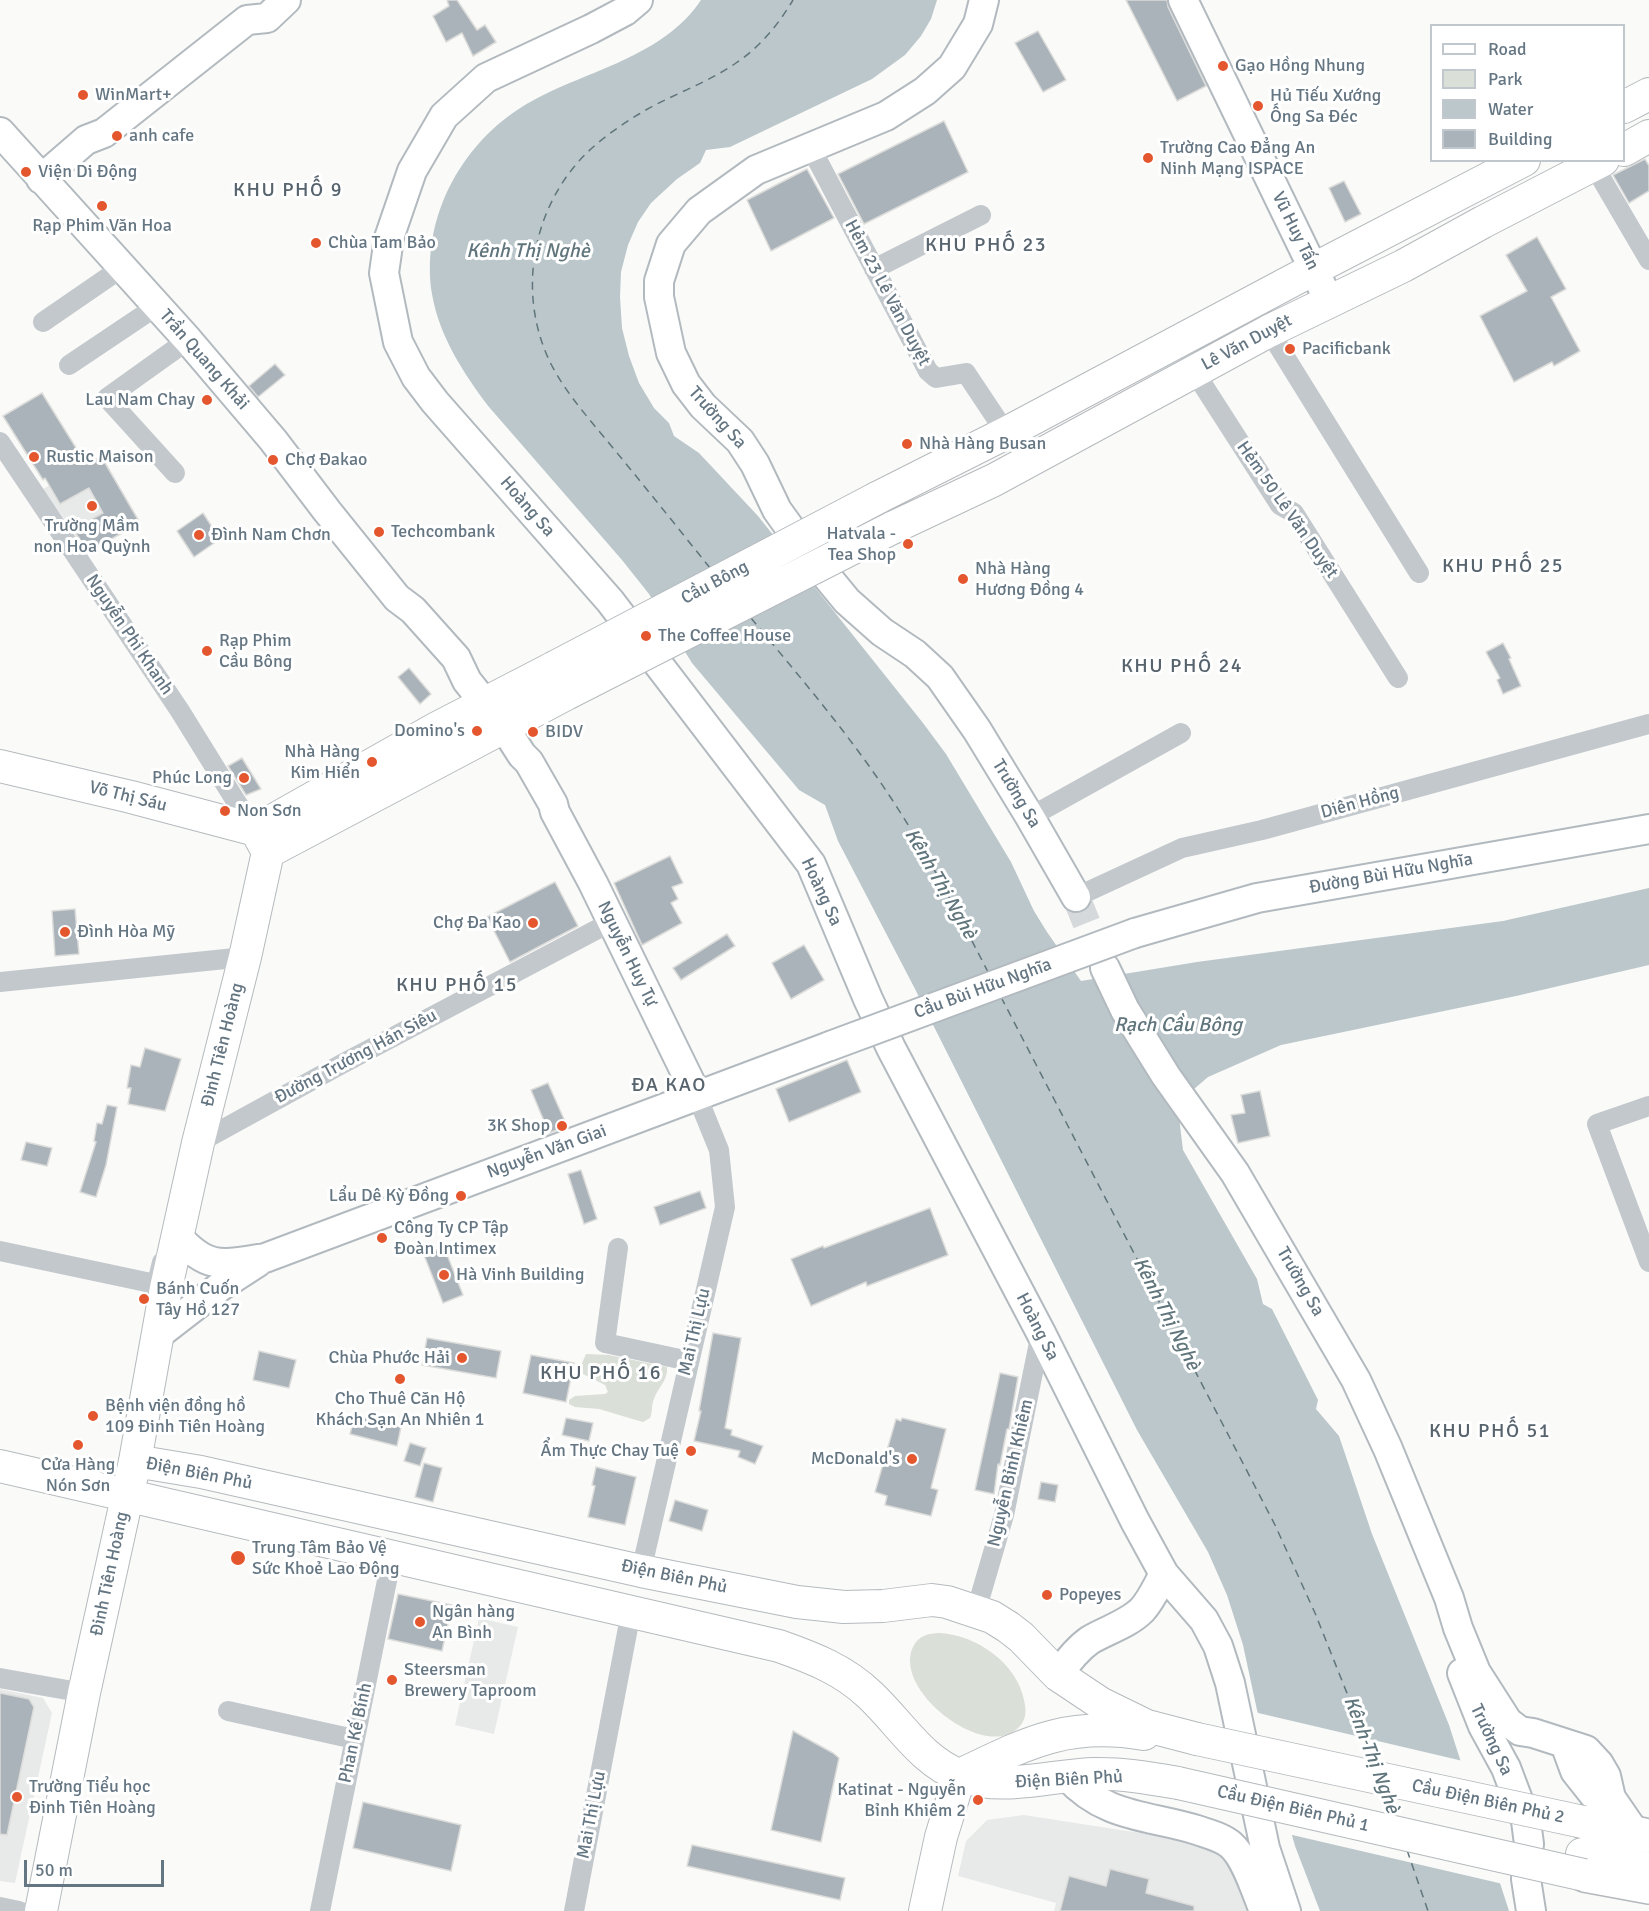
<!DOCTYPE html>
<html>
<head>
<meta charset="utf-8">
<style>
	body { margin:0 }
	#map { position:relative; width:1649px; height:1911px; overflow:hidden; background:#fafaf8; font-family:Signika,sans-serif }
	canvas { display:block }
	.legend { position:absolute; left:1430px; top:24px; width:195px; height:138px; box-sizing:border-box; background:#fff; border:2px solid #c1c8cd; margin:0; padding:8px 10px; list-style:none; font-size:18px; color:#657683 }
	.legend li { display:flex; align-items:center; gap:12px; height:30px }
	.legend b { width:30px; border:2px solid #c1c8cd }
	.scale { position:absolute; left:24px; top:1860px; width:140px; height:27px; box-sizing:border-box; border:3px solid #657683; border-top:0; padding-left:8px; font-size:18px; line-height:21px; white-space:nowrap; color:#657683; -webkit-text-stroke:4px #fff; paint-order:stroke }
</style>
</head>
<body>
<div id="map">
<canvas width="1649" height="1911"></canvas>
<ul class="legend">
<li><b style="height:8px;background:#fff"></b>Road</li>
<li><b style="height:16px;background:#dadfd7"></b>Park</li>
<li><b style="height:16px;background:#bbc7cb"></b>Water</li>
<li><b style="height:16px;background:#aab3b9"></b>Building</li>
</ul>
<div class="scale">50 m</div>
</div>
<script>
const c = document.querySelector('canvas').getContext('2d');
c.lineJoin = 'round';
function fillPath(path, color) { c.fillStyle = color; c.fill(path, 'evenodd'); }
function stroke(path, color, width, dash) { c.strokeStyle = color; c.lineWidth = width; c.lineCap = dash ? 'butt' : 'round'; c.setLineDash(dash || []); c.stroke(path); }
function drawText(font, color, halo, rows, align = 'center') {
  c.font = font + ' Signika,sans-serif'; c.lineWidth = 6; c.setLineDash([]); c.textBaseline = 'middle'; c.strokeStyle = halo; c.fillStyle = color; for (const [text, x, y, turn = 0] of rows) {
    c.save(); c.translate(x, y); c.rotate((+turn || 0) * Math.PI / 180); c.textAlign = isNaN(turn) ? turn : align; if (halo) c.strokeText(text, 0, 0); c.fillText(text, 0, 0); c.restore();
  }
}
fillPath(new Path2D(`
	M101 456 140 523 85 554 72 530 43 489Z
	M479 1618 518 1627 494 1734 455 1725Z
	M0 1689 43 1698 52 1713 15 1883 0 1881Z
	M1024 1815 1224 1846 1248 1911H1054L1056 1903 958 1876 966 1841 987 1820Z`), '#e8e9e9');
fillPath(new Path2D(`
	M586 1354 609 1355 667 1367C668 1381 658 1387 654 1399 651 1405 653 1412 650 1418L643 1422 636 1420 599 1409 575 1407 569 1404V1400L575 1396 605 1394 608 1392 605 1385 581 1373 579 1370Z
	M940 1633C976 1635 1017 1663 1024 1700 1026 1709 1027 1718 1020 1726 988 1764 892 1691 913 1647 918 1636 928 1633 940 1633Z`), '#dadfd7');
fillPath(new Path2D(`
	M701 0H937L931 19 921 36 905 55 872 79 730 147 706 150 700 163 677 179 651 203 638 222 628 245 621 272 620 297 622 328 629 356 639 383 654 408 669 423 674 436 699 453 758 516 923 723 946 754 1011 862 1034 911 1047 932 1081 981 1197 962 1503 921 1649 888V965L1516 996 1281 1045 1208 1077 1194 1089 1182 1108 1179 1117 1183 1150 1257 1279 1263 1304 1272 1309 1318 1400 1316 1409 1339 1436 1372 1534 1449 1725 1509 1911H1320L1295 1846 1257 1710 1243 1645 1227 1595 1208 1552 1137 1430 914 987 838 841 825 805 799 790 692 663 649 594 622 560 489 407C464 374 439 336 432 294 420 216 464 138 532 101 588 70 663 57 701 0Z`), '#bbc7cb');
fillPath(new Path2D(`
	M1254 1712 1463 1761 1503 1884 1288 1834Z`), '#fafaf8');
stroke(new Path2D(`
	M710 568C678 528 646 488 613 448 591 421 567 395 551 364 518 298 530 216 579 161 596 142 618 127 639 114 670 95 706 84 736 63 760 47 778 25 793 0
	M751 618C799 676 848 733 889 795 927 852 957 912 988 972
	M1001 997 1275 1525 1315 1613 1374 1761
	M1388 1796 1395 1817
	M1407 1850 1428 1911`), '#60757c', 1.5, [8, 6]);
const building = new Path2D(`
	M447 0H457L477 30 485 25 496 42 473 56 462 33 446 42 433 16 449 6Z
	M1126 0H1167L1168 7 1206 86 1177 101Z
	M1038 31 1066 80 1043 92 1015 43Z
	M944 121 968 172 864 224 838 174Z
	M1645 159 1649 166V191L1629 203 1613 175Z
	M807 169 834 218 771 251 747 200Z
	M1344 181 1361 214 1345 222 1329 188Z
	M1537 237 1566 289 1551 297 1580 351 1554 366 1552 362 1514 382 1480 316 1527 291 1506 255Z
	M275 364 285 375 258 397 249 386Z
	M42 393 86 464 101 456 140 523 88 552 73 529 103 513 89 488 60 504 45 478 43 480 3 416Z
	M203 513 220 539 194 557 177 531Z
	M1503 643 1511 658 1509 659 1521 686 1503 694 1497 680 1500 678 1486 652Z
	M409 668 431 694 420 704 398 677Z
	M242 758 261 789 246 795 228 766Z
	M670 856 683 883 672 887 678 899 671 903 682 923 642 945 614 883Z
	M555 882 578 926 510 962 487 917Z
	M75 909 79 954 55 956 52 911Z
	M727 934 735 946 681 980 673 968Z
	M804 945 824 980 791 999 772 963Z
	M145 1048 181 1059 165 1111 128 1104 131 1088H127L131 1065 140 1067Z
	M847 1060 861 1092 789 1122 776 1089Z
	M548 1083 567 1126 549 1133 531 1090Z
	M1260 1091 1270 1136 1238 1143 1231 1115 1245 1113 1241 1095Z
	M107 1105 117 1107 106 1165 96 1197 80 1192 96 1142 94 1141 97 1123 102 1124Z
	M26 1142 52 1148 47 1166 21 1160Z
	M581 1170 597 1219 584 1224 568 1174Z
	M700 1191 706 1208 660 1225 654 1207Z
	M930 1208 948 1255 867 1286 866 1282 811 1306 791 1259 823 1246 824 1248Z
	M444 1247 463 1295 443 1303 424 1255Z
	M713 1333 741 1338 725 1428 732 1430 731 1435 763 1446 755 1464 738 1457 740 1451 694 1441 701 1411H699Z
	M427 1338 501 1351 496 1378 422 1365Z
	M259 1351 296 1360 289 1388 253 1380Z
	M531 1355 574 1363 566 1402 523 1393Z
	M1000 1373 1018 1377 1009 1429H1007L1000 1465 998 1464 994 1494 975 1490Z
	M355 1415 401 1427 397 1446 350 1434Z
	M566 1418 593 1423 589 1441 562 1435Z
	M902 1418 946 1429 931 1488 938 1490 931 1516 885 1505 887 1496 875 1492 896 1419 901 1421Z
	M410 1443 426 1448 420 1466 404 1461Z
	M424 1463 442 1468 433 1502 415 1497Z
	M596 1467 636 1477 625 1525 588 1517 595 1486 592 1485Z
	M1041 1482 1058 1485 1055 1502 1038 1499Z
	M675 1500 708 1510 702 1531 669 1521Z
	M398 1594 452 1605 442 1651 388 1639Z
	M0 1693 29 1699 34 1707 7 1835 0 1834Z
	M793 1731 833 1753 839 1758 821 1842 771 1830Z
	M363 1802 461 1825 451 1871 353 1848Z
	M692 1845 845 1878 840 1900 687 1866Z
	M1110 1869 1149 1879 1146 1893 1194 1906V1911H1060L1069 1876 1106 1886Z`);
fillPath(building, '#aab3b9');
stroke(building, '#dcdcda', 1.5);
stroke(new Path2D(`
	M1076 897 1105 968`), '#d5d9db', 28, [28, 14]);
const secondary = new Path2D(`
	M638 0 625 11 591 29 486 78 444 116 412 171 389 238 384 273 398 342 416 377 435 402 610 601 811 864 868 999 891 1048 1041 1333 1135 1521 1164 1574 1204 1620 1218 1646 1230 1683 1265 1848 1286 1911
	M984 0 978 24 952 67 925 91 886 116 756 170 699 211 671 244 659 281V297L671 353 686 384 703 406 740 441 755 464 777 510 810 556 847 601 882 632 915 654 940 677 977 730 1030 817 1076 897
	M1183 0 1329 301
	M0 132 188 340 273 440 327 511 397 598 413 610 456 658 467 681 504 727 522 755 529 762 553 804 555 812 593 883 697 1096
	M41 179 86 140 104 133 247 20 267 18 286 0
	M1135 933 1257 898 1649 829
	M1105 968 1125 1010 1166 1076 1235 1173 1356 1380 1388 1449 1449 1598 1458 1628 1476 1672 1508 1722 1520 1731 1533 1733 1586 1750 1599 1764 1606 1776 1611 1798 1635 1833
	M178 1237C209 1271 223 1264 265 1258L830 1046
	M159 1334 221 1286 258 1262
	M1462 1673 1483 1726 1506 1768 1526 1821 1529 1844 1526 1879 1531 1911
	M1058 1675C1067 1662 1077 1649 1090 1640 1107 1630 1128 1624 1142 1610 1152 1599 1157 1586 1164 1574
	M1565 1744 1575 1771 1598 1800V1819
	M1067 1776C1105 1818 1148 1815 1197 1830 1208 1834 1222 1837 1231 1845 1246 1858 1256 1892 1264 1911`);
const primary = new Path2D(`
	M1624 107 1649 94
	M1624 150 1649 136
	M877 498 1006 433 1314 269 1524 160
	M892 528 994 480 1269 331 1403 266 1483 222 1603 160
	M0 766 131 797 256 830
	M256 830 437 728 553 668
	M268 852 566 694
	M135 1461 201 1472 641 1571 797 1602 844 1607 883 1606 932 1600 947 1602 992 1617 1008 1627 1021 1637 1058 1675 1100 1703 1147 1726 1197 1739
	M0 1466 779 1646C813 1658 844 1670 870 1695 900 1723 921 1761 961 1776 1003 1791 1048 1776 1092 1774 1121 1773 1149 1778 1178 1783
	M960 1775C1027 1743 1067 1721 1144 1734
	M1582 1854 1649 1869
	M41 1911 84 1693 135 1461 166 1288 198 1143 245 957 268 852 256 830
	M925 1911 941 1837 960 1775`);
const highway = new Path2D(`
	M1583 1822 1649 1836
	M1584 1875 1649 1887`);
stroke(secondary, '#b3babf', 32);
stroke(primary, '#b5babe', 34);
stroke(highway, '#b4b9bd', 36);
stroke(new Path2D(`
	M811 148 928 371 936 378 966 373 1006 433
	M1594 166 1649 260
	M874 269 981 215
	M43 322 123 267
	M1269 331 1419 573
	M69 365 157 306
	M1194 371 1280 505 1294 513 1398 678
	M0 442 180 711 237 803 256 830
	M175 473 107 398 188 340
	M1030 817 1181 733
	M1076 897 1182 848 1262 830 1649 724
	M0 982 245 957
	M1649 1106 1597 1124 1649 1262
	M198 1143 340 1065 611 922
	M618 1248 605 1343 689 1361
	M0 1251 151 1283 158 1279 162 1262
	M641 1571 725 1207 719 1150 697 1096
	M976 1611 1004 1515 1041 1333
	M0 1678 84 1693
	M228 1711 354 1739
	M0 1907 19 1911
	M320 1911 392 1556
	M574 1911 631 1612`), '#c3c8cc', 20);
stroke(secondary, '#fff', 28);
stroke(primary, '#fff', 32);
stroke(highway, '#fff', 33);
const secondaryBridge = new Path2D(`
	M830 1046 1135 933`);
const primaryBridge = new Path2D(`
	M553 668 877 498
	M566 694 892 528
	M1197 1739 1583 1822
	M1178 1783 1584 1875`);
stroke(secondaryBridge, '#b3babf', 32, []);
stroke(primaryBridge, '#b5babe', 34, []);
stroke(secondaryBridge, '#fff', 28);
stroke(primaryBridge, '#fff', 32);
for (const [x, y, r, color] of [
	[1223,66,6,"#e4572e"],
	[83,95,6,"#e4572e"],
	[1258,106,6,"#e4572e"],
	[117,136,6,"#e4572e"],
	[1148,158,6,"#e4572e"],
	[26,172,6,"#e4572e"],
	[102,206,6,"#e4572e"],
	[316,243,6,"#e4572e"],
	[1290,349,6,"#e4572e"],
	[207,400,6,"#e4572e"],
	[907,444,6,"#e4572e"],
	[34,457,6,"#e4572e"],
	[273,460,6,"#e4572e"],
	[92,506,6,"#e4572e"],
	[379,532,6,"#e4572e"],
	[199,535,6,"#e4572e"],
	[908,544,6,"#e4572e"],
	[963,579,6,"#e4572e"],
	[646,636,6,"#e4572e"],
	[207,651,6,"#e4572e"],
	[477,731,6,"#e4572e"],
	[533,732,6,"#e4572e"],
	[372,762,6,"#e4572e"],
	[244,778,6,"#e4572e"],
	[225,811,6,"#e4572e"],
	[533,923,6,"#e4572e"],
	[65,932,6,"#e4572e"],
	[562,1126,6,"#e4572e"],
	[461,1196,6,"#e4572e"],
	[382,1238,6,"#e4572e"],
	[444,1275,6,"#e4572e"],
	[144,1299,6,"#e4572e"],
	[462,1358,6,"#e4572e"],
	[400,1379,6,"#e4572e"],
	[93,1416,6,"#e4572e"],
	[78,1445,6,"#e4572e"],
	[691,1451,6,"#e4572e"],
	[912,1459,6,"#e4572e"],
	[238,1558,8,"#e4572e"],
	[1047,1595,6,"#e4572e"],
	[420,1622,6,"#e4572e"],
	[392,1680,6,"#e4572e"],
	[17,1797,6,"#e4572e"],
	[978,1800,6,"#e4572e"]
]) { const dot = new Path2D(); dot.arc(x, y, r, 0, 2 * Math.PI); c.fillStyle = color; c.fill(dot); stroke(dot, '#fff', 2); }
drawText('18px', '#657683', '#fff', [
	["Gạo Hồng Nhung",1235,66],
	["WinMart+",95,95],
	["Hủ Tiếu Xướng",1270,96],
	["Ống Sa Đéc",1270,117],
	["anh cafe",129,136],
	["Trường Cao Đẳng An",1160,148],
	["Ninh Mạng ISPACE",1160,169],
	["Viện Di Động",38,172],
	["Rạp Phim Văn Hoa",102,226,"center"],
	["Chùa Tam Bảo",328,243],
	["Pacificbank",1302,349],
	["Lau Nam Chay",195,400,"right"],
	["Nhà Hàng Busan",919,444],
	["Rustic Maison",46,457],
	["Chợ Đakao",285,460],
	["Trường Mầm",92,526,"center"],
	["non Hoa Quỳnh",92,547,"center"],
	["Techcombank",391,532],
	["Hatvala -",896,534,"right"],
	["Tea Shop",896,555,"right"],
	["Đình Nam Chơn",211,535],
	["Nhà Hàng",975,569],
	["Hương Đồng 4",975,590],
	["The Coffee House",658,636],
	["Rạp Phim",219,641],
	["Cầu Bông",219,662],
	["Domino's",465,731,"right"],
	["BIDV",545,732],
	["Nhà Hàng",360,752,"right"],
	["Kim Hiển",360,773,"right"],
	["Phúc Long",232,778,"right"],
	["Non Sơn",237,811],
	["Chợ Đa Kao",521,923,"right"],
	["Đình Hòa Mỹ",77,932],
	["3K Shop",550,1126,"right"],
	["Lẩu Dê Kỳ Đồng",449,1196,"right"],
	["Công Ty CP Tập",394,1228],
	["Đoàn Intimex",394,1249],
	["Hà Vinh Building",456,1275],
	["Bánh Cuốn",156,1289],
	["Tây Hồ 127",156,1310],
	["Chùa Phước Hải",450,1358,"right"],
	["Cho Thuê Căn Hộ",400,1399,"center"],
	["Khách Sạn An Nhiên 1",400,1420,"center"],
	["Bệnh viện đồng hồ",105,1406],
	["109 Đinh Tiên Hoàng",105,1427],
	["Ẩm Thực Chay Tuệ",679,1451,"right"],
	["McDonald's",900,1459,"right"],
	["Cửa Hàng",78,1465,"center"],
	["Nón Sơn",78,1486,"center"],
	["Trung Tâm Bảo Vệ",252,1548],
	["Sức Khoẻ Lao Động",252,1569],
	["Popeyes",1059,1595],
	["Ngân hàng",432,1612],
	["An Bình",432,1633],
	["Steersman",404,1670],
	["Brewery Taproom",404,1691],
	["Trường Tiểu học",29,1787],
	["Đinh Tiên Hoàng",29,1808],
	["Katinat - Nguyễn",966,1790,"right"],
	["Bỉnh Khiêm 2",966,1811,"right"]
], 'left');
drawText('18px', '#657683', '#fff', [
	["Vũ Huy Tấn",1295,231,64],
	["Hẻm 23 Lê Văn Duyệt",887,293,62],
	["Lê Văn Duyệt",1247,343,-28],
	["Trần Quang Khải",204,360,49],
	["Trường Sa",717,418,48],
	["Hoàng Sa",527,507,49],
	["Hẻm 50 Lê Văn Duyệt",1287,510,55],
	["Cầu Bông",715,583,-28],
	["Nguyễn Phi Khanh",129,635,56],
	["Trường Sa",1016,794,59],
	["Võ Thị Sáu",128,797,14],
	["Diên Hồng",1360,803,-15],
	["Đường Bùi Hữu Nghĩa",1391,874,-10],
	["Hoàng Sa",821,892,65],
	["Nguyễn Huy Tự",627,954,64],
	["Cầu Bùi Hữu Nghĩa",983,989,-20],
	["Đinh Tiên Hoàng",223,1045,-76],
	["Đường Trương Hán Siêu",356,1057,-28],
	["Nguyễn Văn Giai",547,1152,-20],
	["Trường Sa",1300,1282,60],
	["Hoàng Sa",1037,1327,63],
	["Mai Thị Lựu",695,1332,-77],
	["Nguyễn Bỉnh Khiêm",1011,1473,-77],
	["Ðiện Biên Phủ",199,1474,11],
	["Đinh Tiên Hoàng",110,1574,-78],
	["Ðiện Biên Phủ",674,1577,12],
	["Phan Kế Bính",356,1733,-78],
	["Trường Sa",1491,1740,65],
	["Điện Biên Phủ",1069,1780,-3],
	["Cầu Điện Biên Phủ 2",1488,1802,12],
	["Cầu Điện Biên Phủ 1",1293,1809,13],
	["Mai Thị Lựu",592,1815,-79]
]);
c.letterSpacing = '1.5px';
drawText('20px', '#57646e', '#fff', [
	["KHU PHỐ 9",288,191],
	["KHU PHỐ 23",986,246],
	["KHU PHỐ 25",1503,567],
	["KHU PHỐ 24",1182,667],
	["KHU PHỐ 15",457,986],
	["ĐA KAO",669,1086],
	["KHU PHỐ 16",601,1374],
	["KHU PHỐ 51",1490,1432]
]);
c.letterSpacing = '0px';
drawText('italic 20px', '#60757c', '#fff', [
	["Kênh Thị Nghè",528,252],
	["Kênh Thị Nghè",940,884,60],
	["Rạch Cầu Bông",1178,1026],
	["Kênh Thị Nghè",1166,1314,63],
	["Kênh Thị Nghè",1371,1755,69]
]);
</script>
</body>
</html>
